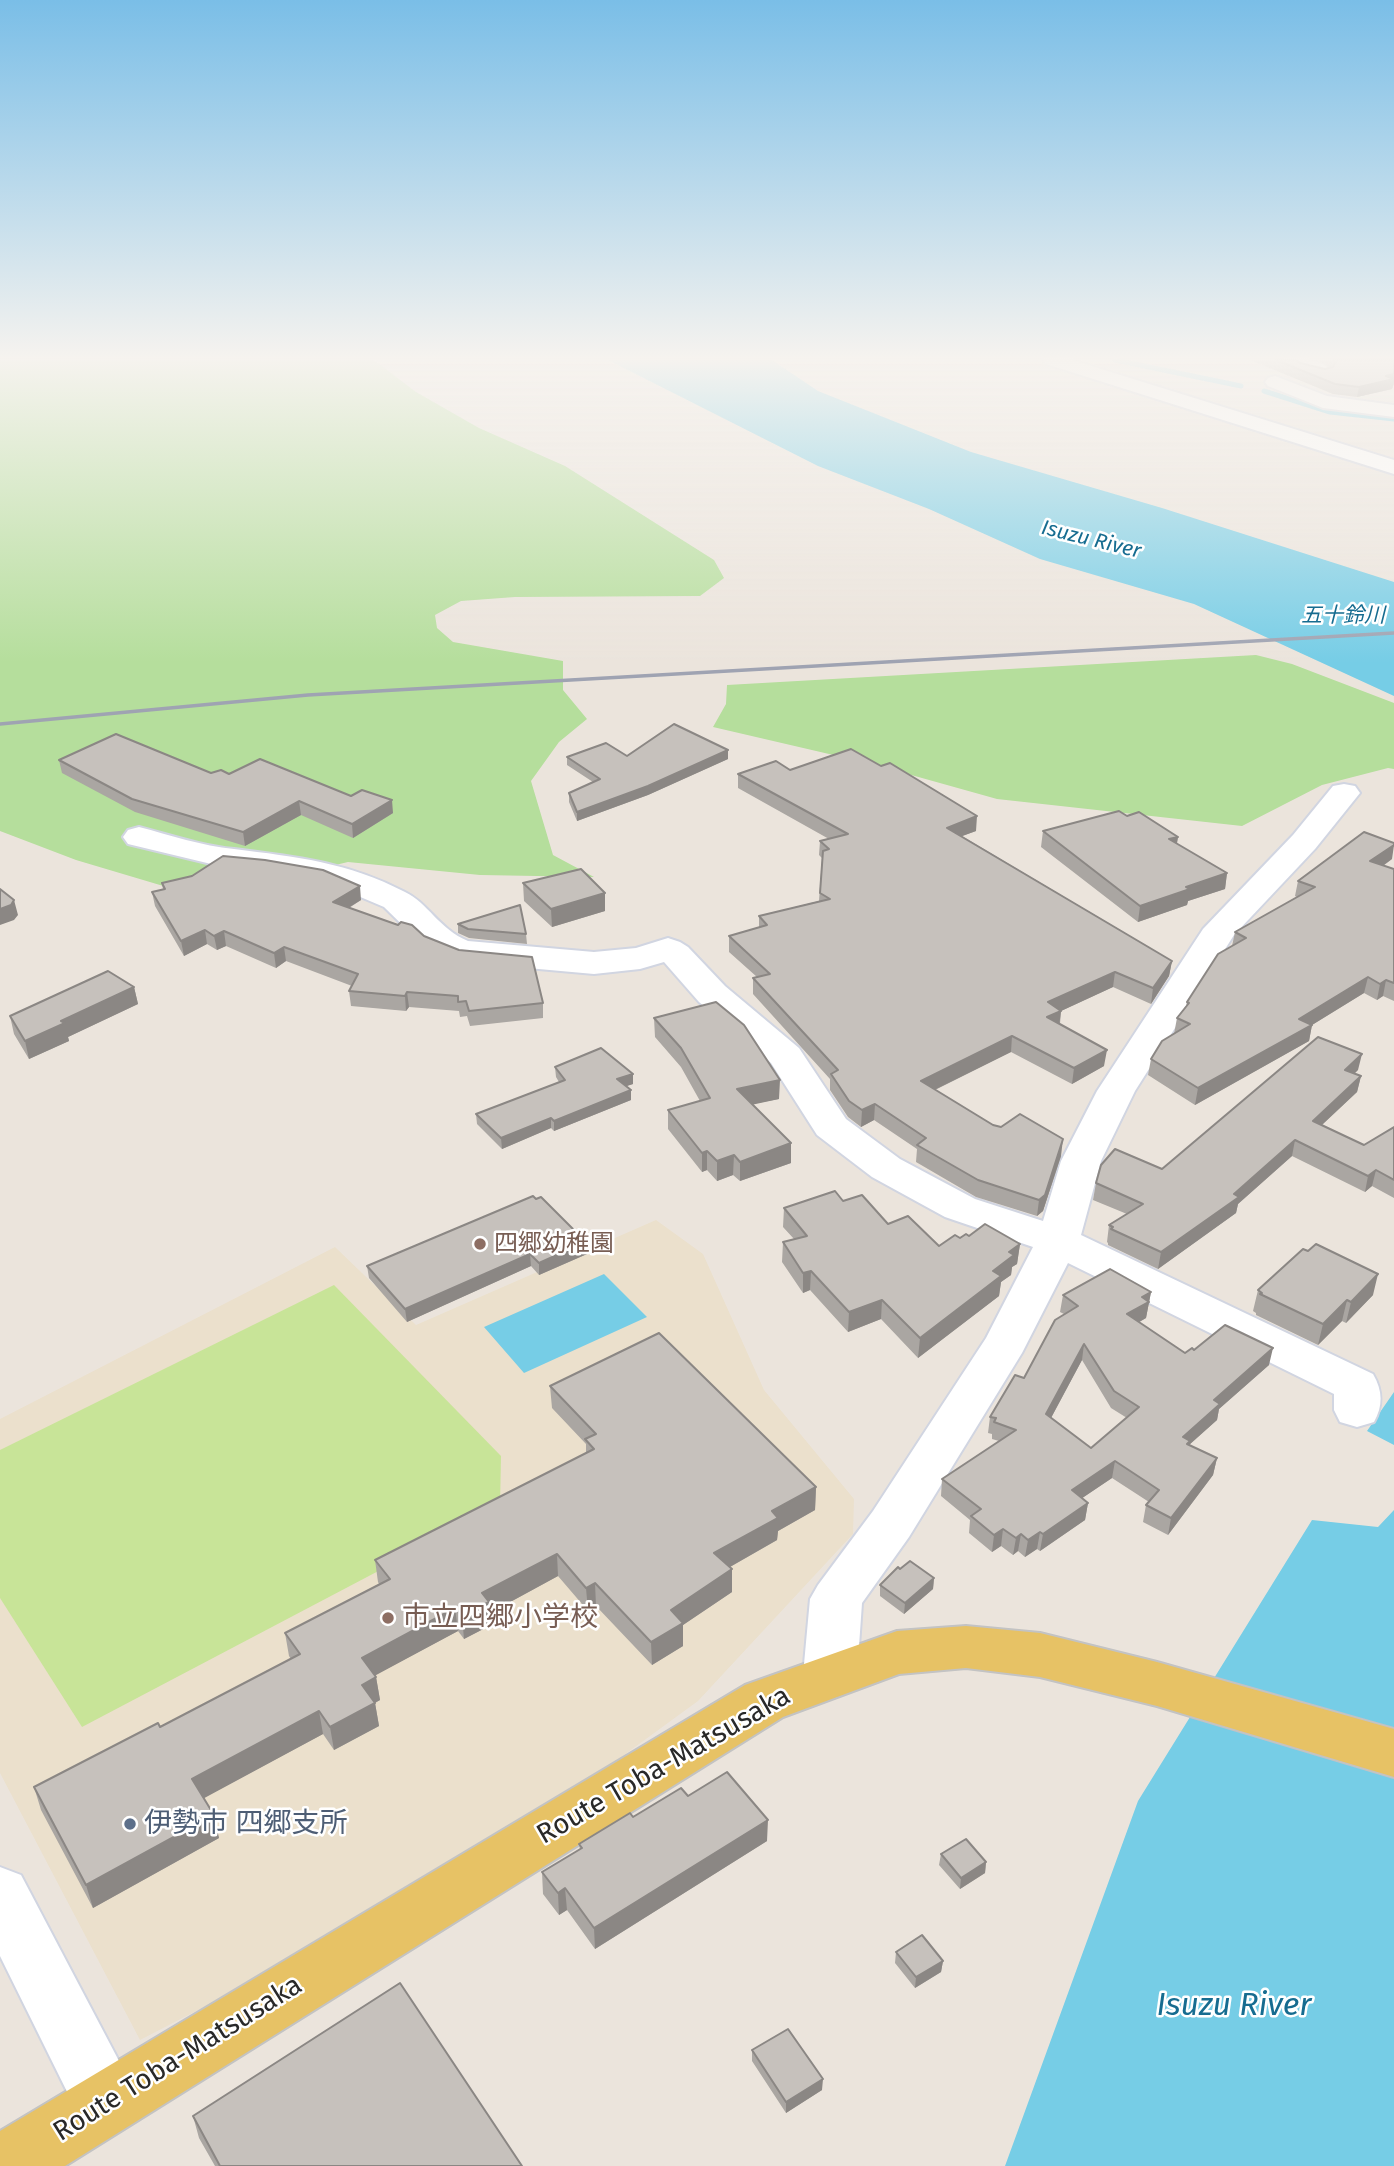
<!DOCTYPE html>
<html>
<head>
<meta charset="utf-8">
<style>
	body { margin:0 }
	canvas { display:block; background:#ebe4dc }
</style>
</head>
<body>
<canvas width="1394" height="2166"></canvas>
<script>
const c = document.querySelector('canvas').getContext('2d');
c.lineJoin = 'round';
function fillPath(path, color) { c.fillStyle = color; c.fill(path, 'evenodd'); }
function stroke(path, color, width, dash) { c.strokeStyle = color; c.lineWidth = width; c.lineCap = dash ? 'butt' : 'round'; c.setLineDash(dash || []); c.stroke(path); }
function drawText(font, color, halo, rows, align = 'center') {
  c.font = font + ' "Fira Sans","Noto Sans JP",sans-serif'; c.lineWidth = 5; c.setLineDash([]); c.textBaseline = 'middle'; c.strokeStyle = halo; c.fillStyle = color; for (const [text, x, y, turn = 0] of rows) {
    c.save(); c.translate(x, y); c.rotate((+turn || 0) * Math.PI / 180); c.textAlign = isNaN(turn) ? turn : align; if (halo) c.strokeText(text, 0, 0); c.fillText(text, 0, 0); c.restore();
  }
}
fillPath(new Path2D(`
	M656 1220 703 1254 764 1390 854 1499 853 1534 698 1701 461 1874 140 2040 0 1773V1419L335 1247 416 1325Z`), '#ebe0cc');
fillPath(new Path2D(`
	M0 360H374L416 392 479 428 565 466 714 560 724 578 700 596 515 597 461 601 435 615 437 628 453 642 563 661V690L587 719 559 742 531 781 553 855 594 877 480 875 348 862 272 880 170 888 76 860 0 831Z
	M1256 655 1292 664 1394 703V769L1388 768 1322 785 1242 826 997 799 872 764 713 727 726 704 727 685Z`), '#b5de9c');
fillPath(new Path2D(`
	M334 1285 501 1456 500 1507 82 1727 0 1598V1450Z`), '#c8e498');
fillPath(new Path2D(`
	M608 360H772L818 391 971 452 1162 508 1394 582V696L1194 604 1040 559 929 509 818 466Z
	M604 1274 647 1317 524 1373 484 1327Z
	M1394 1392V1445L1367 1431Z
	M1394 1510V2166H1005L1138 1801 1312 1520 1378 1527Z`), '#76cde6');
stroke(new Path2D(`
	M1115 360 1241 386
	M1264 391 1330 412 1394 419`), '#76cde6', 5);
const minor = new Path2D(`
	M1043 360H1072L1394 460V474L1046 364Z
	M1285 360C1301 359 1321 358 1332 372L1329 376C1316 380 1294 370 1285 360Z
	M1275 376 1327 396 1394 405V417L1323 408 1268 386 1265 382 1268 378Z
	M1344 784 1355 786 1360 793 1315 849 1234 935 1135 1091 1101 1161 1081 1235 1373 1374C1383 1391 1383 1406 1374 1422L1357 1427 1340 1422 1334 1410V1394L1068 1263 1022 1353 909 1537 862 1603 857 1675 849 1691 830 1697 811 1691 803 1675 810 1599 818 1585 873 1511 986 1338 1033 1247 945 1217 872 1177 817 1135 771 1063 699 1002 664 962 640 969 594 974 461 962 426 948 384 907 325 882 267 871 232 869 128 844 123 837 128 830 139 827C170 835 202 846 234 849 297 857 347 862 405 892 428 903 439 929 468 941L594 952 636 948 668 938 680 942 688 947 725 986 799 1048 846 1119 900 1159 975 1199 1043 1221 1061 1161 1097 1091 1203 929 1293 835 1333 786Z
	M0 1867 21 1875 129 2080 138 2102 129 2124 106 2134 83 2124 0 1956Z`);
const major = new Path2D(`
	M966 1626 1040 1633 1157 1662 1394 1729V1777L1157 1706 1040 1677 966 1668 899 1674 783 1717 65 2166H0V2131L745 1685 897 1631Z`);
stroke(minor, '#d1d5e1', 4);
stroke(major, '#c3c3c3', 4);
fillPath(minor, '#fff');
fillPath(major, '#e7c265');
stroke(new Path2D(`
	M0 724 308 695 1394 633`), '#9fa3b2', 3.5);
fillPath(new Path2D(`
	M1250 360H1296L1300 363 1325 369 1330 368 1318 360H1394V383L1392 389 1357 397 1333 394Z
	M627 756 728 759 648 795 577 821 569 802V793L593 782 567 765V757Z
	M59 760 229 774 393 813 353 838 301 815 245 846 135 812 62 773Z
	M790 770 976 831 962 836 1172 961 1169 976 1151 1004 1113 987 1061 1011 1060 1024 1104 1066 1072 1084 1011 1052 935 1090 993 1125 1061 1156 1043 1211 1037 1216 976 1197 916 1162 917 1149 874 1120 861 1127 848 1117 830 1090V1079L753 994V978L757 977 729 952V936L759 927V916L819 901 822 858 819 855 820 841 829 839 738 788V774Z
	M1043 831 1178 837 1177 844 1227 873 1225 889 1188 901 1187 905 1138 922 1041 847Z
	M1392 859 1383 866 1394 869V1001L1383 996 1377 1000 1364 993 1312 1025 1309 1041 1195 1105 1148 1075 1151 1059 1174 1034 1177 1018 1186 1006 1187 1002 1232 946 1235 932 1297 897 1295 896 1298 881Z
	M162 883 361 900 349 908 424 936 543 1003V1018L470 1026 467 1016 460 1017 459 1011 409 1007 406 1011 351 1006 349 991 352 986 286 961 276 968 226 946 217 950 207 944 184 956 155 906 152 892 163 890Z
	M523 883 605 893V911L552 927 524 901Z
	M458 924 526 934 527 944 469 938 458 933Z
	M134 987 138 1004 68 1037 69 1041 29 1059 14 1034 10 1016Z
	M654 1018 779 1099 752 1104 791 1163 740 1181 733 1175 717 1181 707 1170 702 1172 668 1129V1110L700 1101 681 1067 655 1037Z
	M555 1067 633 1074V1084L626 1086 631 1100 554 1131 551 1128 502 1149 477 1124 476 1114 559 1082 556 1077Z
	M1358 1070 1354 1074 1361 1076 1357 1092 1322 1125 1364 1145 1394 1127V1198L1372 1186 1365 1192 1292 1156 1238 1204 1236 1213 1158 1269 1108 1245V1243L1107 1242 1109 1225 1127 1214 1093 1200 1096 1183 1162 1169Z
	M536 1199 587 1254 539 1275 531 1266 407 1322 369 1278 367 1266Z
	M843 1201 888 1224 939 1246 969 1236 1020 1244 1017 1264 1012 1267 1011 1275 1001 1282 999 1296 918 1358 881 1319 848 1332 810 1290 803 1293 782 1262 783 1242 794 1239 783 1227 784 1208Z
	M1258 1290 1373 1295 1346 1323 1342 1321 1318 1345 1256 1315V1313L1253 1311Z
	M1151 1292 1146 1318 1139 1322 1185 1353 1194 1350 1269 1365 1219 1409 1217 1420 1189 1445 1217 1458 1213 1475 1168 1535 1143 1522 1146 1505 1149 1502 1112 1478 1082 1498 1088 1503 1085 1520 1040 1551 1037 1549 1025 1557 1018 1551 1013 1555 1001 1546 992 1552 969 1533 970 1520 941 1496 942 1479 999 1441 992 1439V1434L988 1433 990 1417 1024 1378 1064 1314 1060 1312 1063 1295ZM1082 1360 1111 1408 1127 1418 1091 1448 1051 1418Z
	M550 1386 816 1487 815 1510 778 1531 777 1540 730 1567 732 1569V1592L683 1625V1646L652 1665 596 1606 588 1611 558 1576 490 1613 491 1625 464 1639 458 1631 375 1675 376 1677 380 1700 375 1703 379 1726 334 1750 323 1734 203 1798 219 1838 93 1908 41 1810 34 1787 160 1727 291 1659 289 1656 285 1633 379 1584 378 1582 375 1560 586 1453V1444L552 1408Z
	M900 1569 934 1578 933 1589 904 1614 880 1596V1585Z
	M688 1796 767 1841 595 1949 567 1910 559 1915 543 1894 542 1872 580 1850 579 1844 633 1817Z
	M941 1854 986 1862 985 1873 960 1889 939 1865Z
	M896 1952 943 1961 941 1972 915 1988 895 1963Z
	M752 2050 822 2090 786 2113 752 2061Z
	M193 2116 522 2166H215L199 2138Z`), '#aaa6a2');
fillPath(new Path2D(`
	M1394 374V383L1392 389 1357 397 1359 387Z
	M728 750V759L648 795 577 821V812Z
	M392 800 393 813 353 838 352 824Z
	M299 801 301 815 245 846 243 832Z
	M977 816 976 831 946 842 947 828Z
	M1178 837 1175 852 1169 839Z
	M1394 845 1392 859 1367 877 1370 861Z
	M1227 873 1225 889 1188 901 1187 905 1138 922 1140 906 1186 887Z
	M360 886 361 900 335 916 333 902Z
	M605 893V911L552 927 551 909Z
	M14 900 18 915 14 920 0 925V909Z
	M205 930 207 944 184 956 181 941Z
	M224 931 226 946 217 950 214 936Z
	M284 947 286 961 276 968 274 953Z
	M1172 961 1169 976 1151 1004 1153 988Z
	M1115 972 1113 987 1061 1011 1059 1027 1047 1017 1048 1002Z
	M1368 977 1364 993 1312 1025 1309 1041 1195 1105 1198 1088 1299 1019Z
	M1386 980 1383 996 1377 1000 1380 984Z
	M134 987 138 1004 68 1037 69 1041 29 1059 25 1041 61 1021Z
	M407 992 409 1007 406 1011 405 996Z
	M1012 1036 1011 1052 920 1097 921 1081Z
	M1107 1050 1104 1066 1072 1084 1074 1068Z
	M1362 1054 1358 1070 1342 1085 1345 1070Z
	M633 1074V1084L618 1089 617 1079Z
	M1361 1076 1357 1092 1310 1136 1313 1121Z
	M780 1080 779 1099 737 1108V1089Z
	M631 1090V1100L554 1131V1121Z
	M875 1104 874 1120 861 1127 862 1110Z
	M551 1118V1128L502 1149 501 1138Z
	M1063 1139 1061 1156 1043 1211 1037 1216 1039 1200Z
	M1295 1140 1292 1156 1238 1204 1236 1213 1158 1269 1161 1252 1234 1194Z
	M791 1143V1163L740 1181V1162Z
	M707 1151V1170L702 1172V1153Z
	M734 1155 733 1175 717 1181V1161Z
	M1376 1170 1372 1186 1365 1192 1368 1176Z
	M586 1242 587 1254 539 1275V1263Z
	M1020 1244 1017 1264 1012 1267 1011 1275 1001 1282 999 1296 918 1358 920 1338 1009 1252Z
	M530 1254 531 1266 407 1322 405 1309Z
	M811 1271 810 1290 803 1293V1273Z
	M1378 1274 1373 1295 1346 1323 1351 1302Z
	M1151 1292 1146 1318 1124 1331 1127 1314 1142 1297Z
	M882 1300 881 1319 848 1332 849 1312Z
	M1347 1300 1342 1321 1318 1345 1323 1324Z
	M1084 1344 1082 1360 1044 1431 1046 1414Z
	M1273 1348 1269 1365 1219 1409 1217 1420 1189 1445 1187 1458 1183 1437 1214 1400Z
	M1217 1458 1213 1475 1168 1535 1171 1518Z
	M1115 1461 1112 1478 1069 1507 1072 1490Z
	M816 1487 815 1510 778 1531 777 1540 714 1576V1553L772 1511Z
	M1088 1503 1085 1520 1040 1551 1043 1534Z
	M1003 1529 1001 1546 992 1552 994 1535Z
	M1040 1532 1037 1549 1025 1557 1028 1540Z
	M1021 1534 1018 1551 1013 1555 1016 1538Z
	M557 1554 558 1576 490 1613 491 1625 464 1639 462 1616 482 1593Z
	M732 1569V1592L683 1625V1646L652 1665 651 1642 671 1610Z
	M934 1578 933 1589 904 1614 905 1603Z
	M595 1583 596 1606 588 1611 586 1588Z
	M455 1608 458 1631 365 1681 362 1658Z
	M376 1677 380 1700 369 1706 375 1703 379 1726 334 1750 330 1727 362 1685Z
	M319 1711 323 1734 197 1802 192 1779Z
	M214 1815 219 1838 93 1908 86 1885Z
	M768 1820 767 1841 595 1949 594 1928Z
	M986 1862 985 1873 960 1889 961 1878Z
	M565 1888 567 1910 559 1915 558 1893Z
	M943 1961 941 1972 915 1988 916 1977Z
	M823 2079 822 2090 786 2113V2102Z`), '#8b8784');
const building = new Path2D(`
	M1276 360H1296L1300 363 1325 369 1333 367 1336 362 1334 360H1394V374L1386 376 1394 379 1359 387 1335 384Z
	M674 724 728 750 648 786 577 812 569 793 600 779 567 757 606 743 627 756Z
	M116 734 211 773 221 770 229 774 260 759 351 796 362 790 392 800 352 824 299 801 243 832 132 799 59 760Z
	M851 749 881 766 890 763 977 816 947 828 1172 961 1153 988 1115 972 1048 1002 1061 1011 1047 1017 1107 1050 1074 1068 1012 1036 921 1081 993 1125 1001 1127 1020 1114 1063 1139 1045 1195 1039 1200 978 1180 917 1145 926 1138 875 1104 862 1110 849 1101 831 1074 838 1070 753 978 770 974 729 936 767 925 759 916 830 899 820 893 823 851 829 849 820 841 848 834 738 774 776 761 790 770Z
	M1119 811 1127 816 1139 812 1178 837 1169 839 1227 873 1186 887 1190 889 1140 906 1043 831Z
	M1364 832 1394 843V845L1370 861 1394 869V983L1386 980 1380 984 1368 977 1299 1019 1312 1025 1198 1088 1151 1059 1162 1041 1190 1024 1177 1018 1189 1003 1187 1002 1218 954 1246 938 1235 932 1315 887 1298 881Z
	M223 856 265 860 323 870 360 886 333 902 398 925 401 922 412 925 424 936 459 950 532 957 543 1003 469 1011 466 1001 458 1002V996L407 992 405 996 349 991 358 974 284 947 274 953 224 931 214 936 205 930 181 941 152 892 165 889 162 883 192 876Z
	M581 869 605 893 551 909 523 883Z
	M0 889 14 900 11 905 0 909Z
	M520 905 526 934 468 929 458 924Z
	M108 971 134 987 61 1021 65 1023 25 1041 10 1016Z
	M716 1002 744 1025 780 1080 737 1089 791 1143 740 1162 734 1155 717 1161 707 1151 702 1153 668 1110 710 1098 681 1048 654 1018Z
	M1318 1037 1362 1054 1345 1070 1361 1076 1313 1121 1364 1145 1394 1127V1180L1376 1170 1368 1176 1295 1140 1234 1194 1239 1197 1161 1252 1111 1229 1113 1227 1109 1225 1143 1204 1096 1183 1101 1165 1115 1149 1162 1169Z
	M601 1048 633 1074 617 1079 631 1090 554 1121 551 1118 501 1138 476 1114 565 1080 555 1067Z
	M835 1191 843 1201 862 1195 888 1224 908 1216 939 1246 955 1235 960 1238 966 1234 969 1236 985 1224 1020 1244 1009 1252 1014 1255 993 1271 1001 1276 920 1338 882 1300 849 1312 811 1271 803 1273 783 1242 807 1236 784 1208Z
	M533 1196 536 1199 541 1197 586 1242 539 1263 530 1254 405 1309 367 1266Z
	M1316 1244 1378 1274 1351 1302 1347 1300 1323 1324 1260 1294 1262 1293 1258 1290 1303 1249 1308 1251Z
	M1110 1269 1151 1292 1142 1297 1149 1302 1127 1314 1185 1353 1192 1348 1194 1350 1225 1325 1273 1348 1214 1400 1220 1404 1183 1437 1190 1441 1187 1444 1217 1458 1171 1518 1146 1505 1159 1490 1115 1461 1072 1490 1088 1503 1043 1534 1040 1532 1028 1540 1021 1534 1016 1538 1003 1529 994 1535 971 1516 981 1509 942 1479 1016 1430 994 1422 996 1418 990 1417 1015 1375 1024 1378 1055 1320 1078 1306 1063 1295ZM1084 1344 1114 1391 1139 1407 1091 1448 1046 1414Z
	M659 1333 816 1487 772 1511 778 1518 714 1553 732 1569 671 1610 683 1623 651 1642 595 1583 586 1588 557 1554 482 1593 489 1602 462 1616 455 1608 362 1658 376 1677 362 1685 375 1703 330 1727 319 1711 192 1779 214 1815 86 1885 34 1787 158 1723 160 1727 300 1654 285 1633 390 1579 375 1560 594 1449 585 1439 596 1434 550 1386Z
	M910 1561 934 1578 905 1603 880 1585 898 1567 900 1569Z
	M727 1772 768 1820 594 1928 565 1888 558 1893 542 1872 582 1848 579 1844 630 1813 633 1817 681 1788 688 1796Z
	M966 1839 986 1862 961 1878 941 1854Z
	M922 1935 943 1961 916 1977 896 1952Z
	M400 1983 522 2166H220L193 2116Z
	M788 2029 823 2079 786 2102 752 2050Z`);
fillPath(building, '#c6c1bc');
stroke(building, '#8b8784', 2);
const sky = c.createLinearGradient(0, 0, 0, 663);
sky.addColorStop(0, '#7abee7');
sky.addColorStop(0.54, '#f6f3ef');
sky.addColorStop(1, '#f6f3ef00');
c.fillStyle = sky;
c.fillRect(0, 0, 1394, 663);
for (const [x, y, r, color] of [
	[480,1244,7,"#8d6e63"],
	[388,1618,7,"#8d6e63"],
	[130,1824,7,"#5c6f8a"]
]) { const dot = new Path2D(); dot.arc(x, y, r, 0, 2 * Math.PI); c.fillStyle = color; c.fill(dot); stroke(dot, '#fff', 2.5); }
drawText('italic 21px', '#166c90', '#fff', [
	["Isuzu River",1091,540,14],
	["五十鈴川",1343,616]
]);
drawText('24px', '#785e54', '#fff', [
	["四郷幼稚園",494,1244]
], 'left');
drawText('28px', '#785e54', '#fff', [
	["市立四郷小学校",402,1618]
], 'left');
drawText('28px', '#292929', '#fff', [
	["Route Toba-Matsusaka",664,1766,-30],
	["Route Toba-Matsusaka",178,2059,-32]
]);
drawText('28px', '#4e5e75', '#fff', [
	["伊勢市 四郷支所",144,1824]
], 'left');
drawText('italic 32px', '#166c90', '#fff', [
	["Isuzu River",1234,2006]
]);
</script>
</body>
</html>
